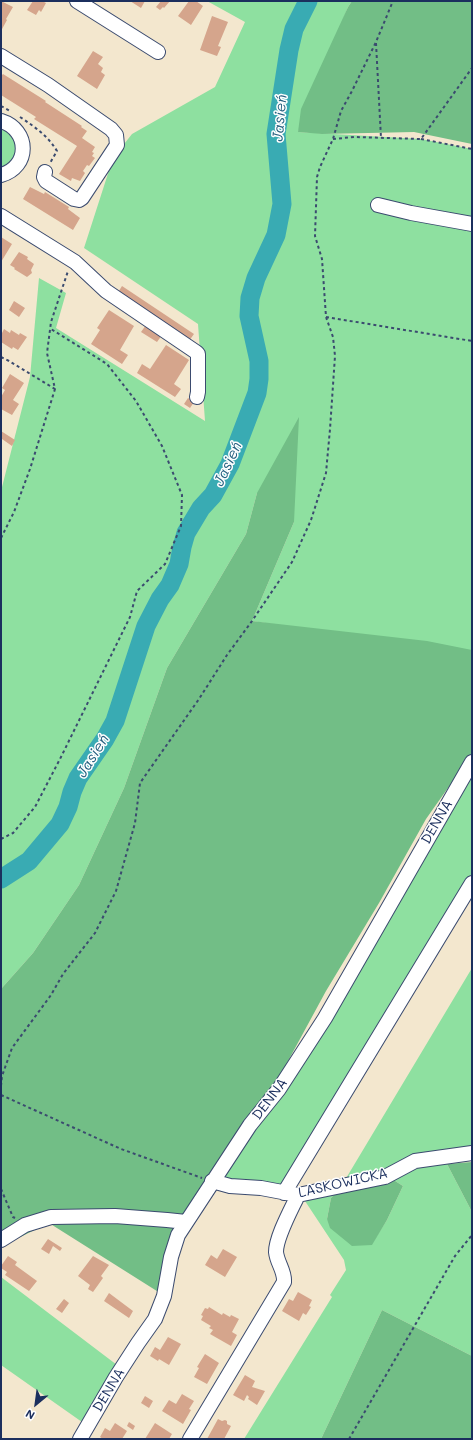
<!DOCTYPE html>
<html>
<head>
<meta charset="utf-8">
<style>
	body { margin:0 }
	#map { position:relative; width:473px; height:1440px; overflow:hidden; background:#f3e7ce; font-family:Mali,sans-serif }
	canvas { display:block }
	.frame { position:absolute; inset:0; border:2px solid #1b2f5e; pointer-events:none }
	.north { position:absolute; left:16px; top:1384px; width:40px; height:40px; -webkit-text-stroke:3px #fff; paint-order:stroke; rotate:209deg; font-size:11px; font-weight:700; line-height:16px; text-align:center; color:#1b2f5e }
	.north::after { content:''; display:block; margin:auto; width:14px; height:18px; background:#1b2f5e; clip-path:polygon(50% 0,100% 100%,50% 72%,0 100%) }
</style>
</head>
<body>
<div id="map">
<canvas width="473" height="1440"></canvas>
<div class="frame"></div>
<div class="north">N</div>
</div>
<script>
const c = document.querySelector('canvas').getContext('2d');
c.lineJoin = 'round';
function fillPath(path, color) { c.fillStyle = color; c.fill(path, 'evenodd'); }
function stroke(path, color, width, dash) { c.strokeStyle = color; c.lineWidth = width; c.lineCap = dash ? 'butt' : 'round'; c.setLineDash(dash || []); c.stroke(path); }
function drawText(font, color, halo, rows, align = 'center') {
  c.font = font + ' Mali,sans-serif'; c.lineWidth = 3; c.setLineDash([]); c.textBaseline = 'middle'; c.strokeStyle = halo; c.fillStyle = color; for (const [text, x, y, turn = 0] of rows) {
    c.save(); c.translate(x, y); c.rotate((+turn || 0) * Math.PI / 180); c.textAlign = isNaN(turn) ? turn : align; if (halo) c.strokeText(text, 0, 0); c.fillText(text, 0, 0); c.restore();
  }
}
fillPath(new Path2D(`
	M207 1H352L348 7 298 132 421 139 472 149V654L252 621 294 522 257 493 246 534 167 668 124 788 79 885 33 953 1 989V491L30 377 39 278 66 293 56 328 205 421 198 324 84 248 113 158 132 134 215 87 245 22Z
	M1 128C17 136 17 145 14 161L1 170Z
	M472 773V873L282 1186 224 1179 223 1174Z
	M472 968V1147L439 1151 384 1170 345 1180Z
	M428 1163 447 1164 472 1212V1356L382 1310 321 1439H244L332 1297 330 1295 346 1270 344 1260 305 1201 341 1187 331 1198 327 1219 371 1245 387 1220 403 1186 392 1179 413 1165Z
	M1 1277 117 1365 82 1422 1 1365Z`), '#8ee0a0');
fillPath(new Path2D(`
	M352 1H472V144L414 132 322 134 298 132 301 109 348 7Z
	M299 417 294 522 252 621 427 641 472 650V754L426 819 379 903 326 991 275 1085 174 1233 160 1293 49 1223 6 1244 1 1240V989L33 953 79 885 124 788 167 668 246 534 257 493Z
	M472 1162V1212L447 1164Z
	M392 1179 403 1186 387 1220 372 1245 352 1246 330 1228 327 1219 331 1198 341 1187Z
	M382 1310 472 1356V1439H321Z`), '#72be86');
stroke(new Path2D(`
	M1 879 29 861 60 824 68 807 72 792 78 778 105 739 115 721 146 626 160 599 170 585 179 564 182 547 186 533 201 508 213 495 230 464 257 393 259 379V361L249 316 250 298 256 278 276 235 282 204 276 134 289 50 294 29 308 1`), '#39abb3', 19);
fillPath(new Path2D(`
	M1 1 13 7 6 19 7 20 1 31Z
	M33 1H42L46 3 41 12 39 10 36 15 27 10Z
	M130 1H145L141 8Z
	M161 1H170L164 8 163 7 160 10 156 7Z
	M189 1H196L203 6 191 25 178 16Z
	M212 16 228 22 218 46 221 47 217 56 200 50Z
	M93 51 103 57 98 64 103 68 101 72 105 75 97 89 77 76Z
	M1 74 2 75 3 74 46 101 45 102 82 126 81 127 87 131 82 138 95 147 92 152 94 153 92 156 95 158 89 166 87 165 83 171 85 173 80 181 72 178 71 181 59 174 77 146 34 119 36 117 1 95Z
	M30 187 44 194 45 192 69 207 68 209 80 218 73 230 23 199Z
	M1 237 12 244 1 262Z
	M19 252 28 257 27 259 34 264 31 270 32 273 27 277 14 269 15 268 10 265Z
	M122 286 194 334 189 341 117 294Z
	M14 301 25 308 19 317 9 310Z
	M109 310 134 326 120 350 128 355 122 364 91 344 100 330 97 328Z
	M146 325 162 335 157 342 141 332Z
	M4 329 10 333 11 330 19 335 20 333 27 337 18 350 13 347 12 349 1 342V335Z
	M166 345 189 360 174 384 181 389 175 397 137 373 142 364 150 369Z
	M10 374 24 383 13 400 19 404 12 415 1 409V397L5 390 2 388Z
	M188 398 194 402 190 408 184 404Z
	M1 431 15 440 12 446 2 439 1 441Z
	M48 1239 62 1248 60 1251 53 1246 49 1254 41 1249Z
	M223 1249 237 1257 225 1277 205 1265 211 1255 217 1259Z
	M8 1256 17 1262 15 1265 37 1281 29 1291 5 1275 7 1272 1 1268V1266Z
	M93 1256 109 1265 101 1276 103 1278 93 1292 88 1289 90 1285 78 1276Z
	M298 1292 312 1300 309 1306 311 1307 306 1315 303 1313 299 1321 282 1311 289 1299 293 1301Z
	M109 1293 133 1311 129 1318 104 1301Z
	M64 1299 69 1303 62 1313 56 1309Z
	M209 1307 222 1315 223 1313 230 1317 231 1315 239 1319 232 1332 237 1335 231 1346 210 1334 213 1330 209 1328 211 1326 201 1320 203 1316 201 1315 205 1308 208 1309Z
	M168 1337 181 1344 169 1365 159 1359 158 1361 150 1356 155 1347 160 1350Z
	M205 1354 219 1363 207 1384 194 1377 199 1368 197 1367Z
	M245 1375 255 1381 252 1387 265 1391 257 1405 248 1399 249 1397 247 1395 244 1401 233 1395Z
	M182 1394 194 1401 189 1409 191 1410 183 1424 162 1411 169 1400 176 1404Z
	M145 1396 153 1401 149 1408 141 1403Z
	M218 1419 222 1421 225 1420 227 1421V1424L231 1426 224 1439H207Z
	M129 1422 135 1426 133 1430 127 1426Z
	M115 1423 127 1431 122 1439H103L100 1437 105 1428 110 1431Z
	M155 1423 172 1434 169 1439H145Z`), '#d5a58c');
const minor = new Path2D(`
	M77 1 158 52
	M1 56 48 85 111 129 116 135 117 145 82 198 79 200 74 199 46 181 44 177 45 172
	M1 121C30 130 30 167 1 175
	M378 205 411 213 472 224
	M1 216 75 262 106 291 196 352 198 354V392L197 397
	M212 1181 230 1186 261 1188 298 1195 385 1177 415 1161 472 1153
	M284 1193 472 883
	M1 1240 25 1225 51 1217 115 1216 167 1220 186 1222
	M80 1439 116 1377 138 1343 155 1319 164 1296 171 1257 178 1235 250 1125 279 1089 325 1018 472 762
	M190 1439 284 1282C285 1271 277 1263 276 1252 276 1237 291 1210 298 1195`);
stroke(minor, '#3b4b6f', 16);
stroke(new Path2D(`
	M376 43 381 138
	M1 106 10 111
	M20 117C35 127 48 136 57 151L50 163
	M333 139 354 137 421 139 472 68
	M421 139 472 149
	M326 317 472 341
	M1 357 9 361 55 389
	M1 538 14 512 30 469 55 389 47 353 51 322 68 271
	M1 839 13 833 35 807 61 757 130 617 137 591 165 564 181 526 182 495 162 446 136 401 107 364 51 329
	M1 1086 2 1076 12 1048 51 995 63 974 95 933 116 891 135 823 140 783 199 699 227 655 252 621 292 562 311 520 326 473 330 429 335 356 333 337 326 317 322 259 315 236 317 177 320 167 333 139 341 111 352 91 376 42 393 1
	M1 1095 121 1149 202 1178
	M1 1189 13 1217 15 1218
	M349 1439 455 1256 472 1235`), '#3b4b6f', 2, [3, 3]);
stroke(minor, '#fff', 14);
drawText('14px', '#1b2f5e', '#fff', [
	["DENNA",437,822,-60],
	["DENNA",270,1099,-53],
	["LASKOWICKA",343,1183,-13],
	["DENNA",109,1390,-59]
]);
drawText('italic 15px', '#276180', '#fff', [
	["Jasień",280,118,-85],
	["Jasień",228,464,-65],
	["Jasień",93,756,-58]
]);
</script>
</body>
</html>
